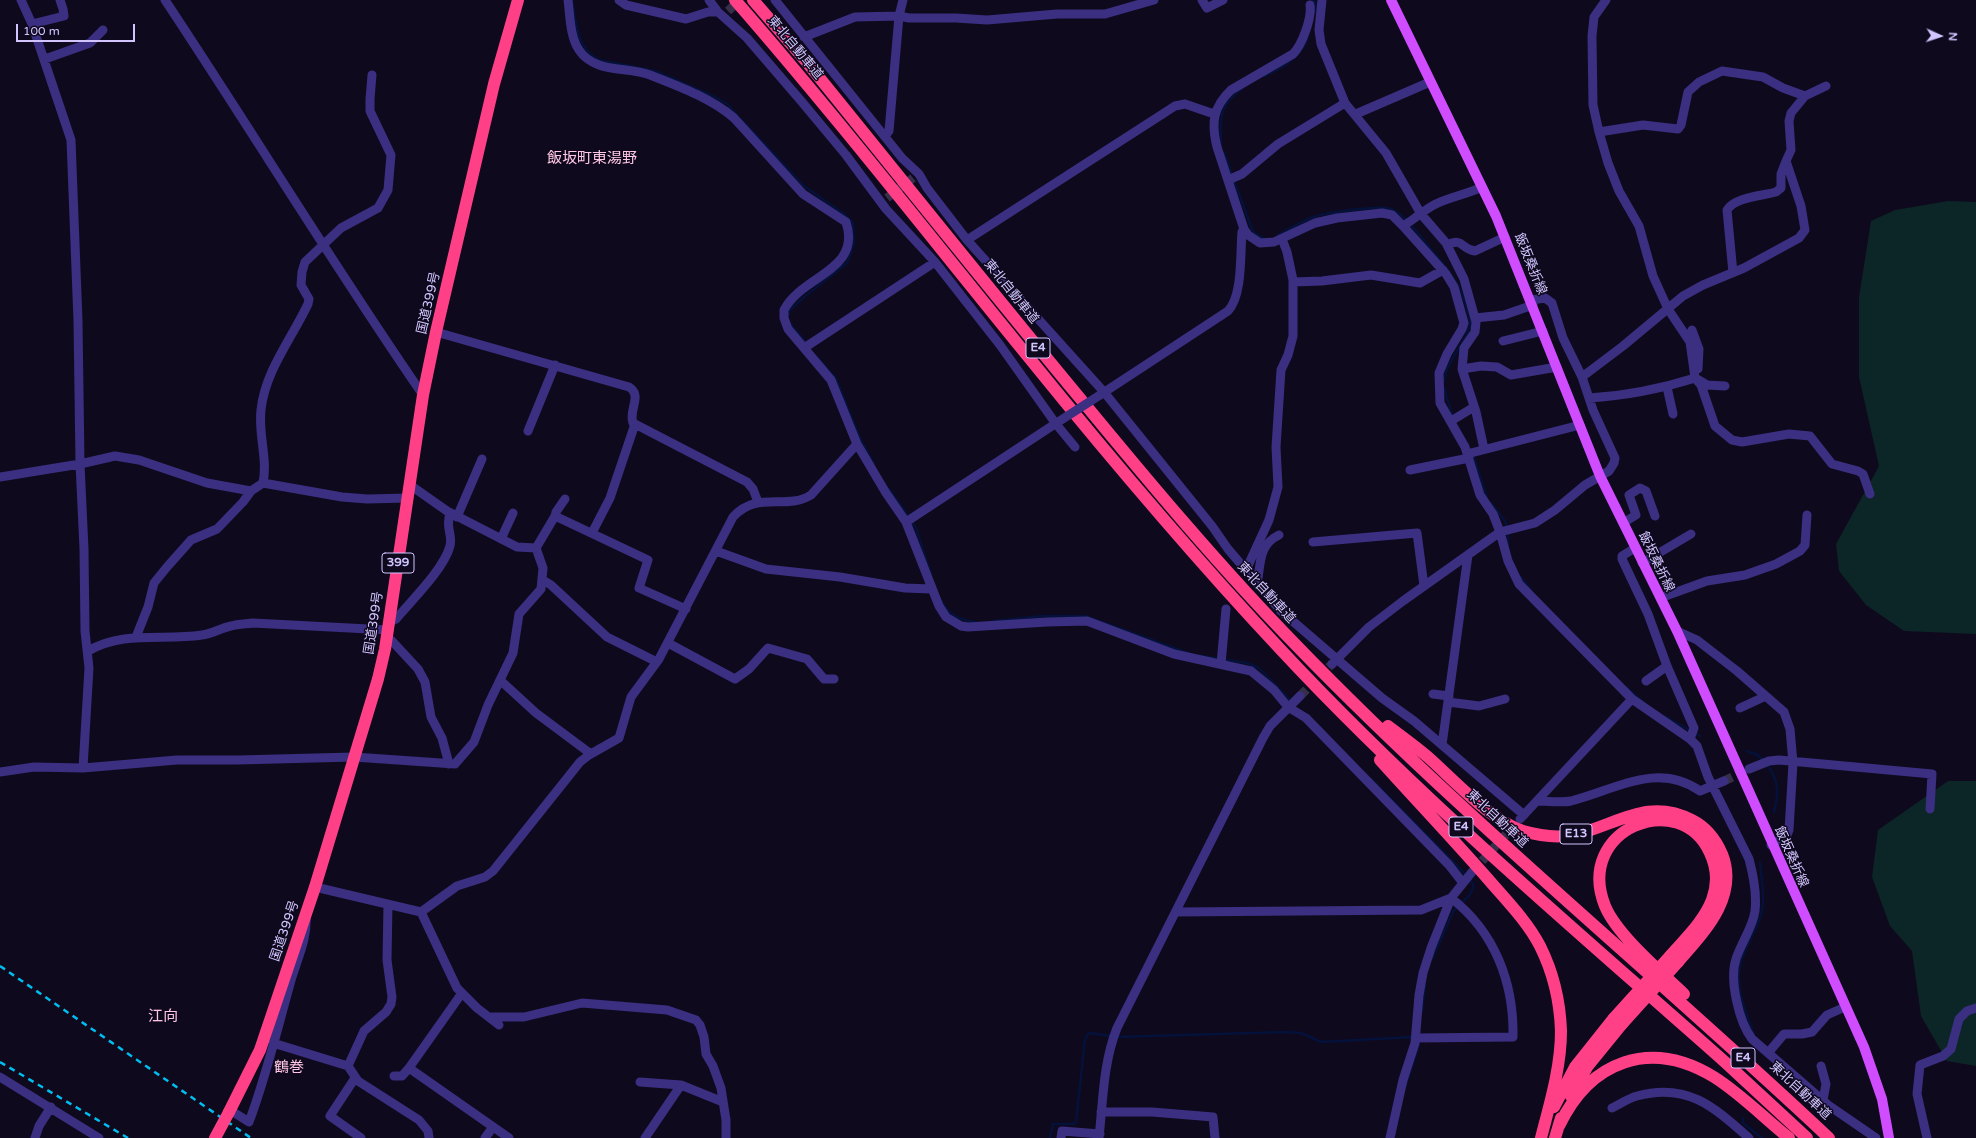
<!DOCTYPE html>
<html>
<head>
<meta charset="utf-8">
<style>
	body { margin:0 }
	#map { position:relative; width:1976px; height:1138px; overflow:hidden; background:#0f091d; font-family:"Varela Round",sans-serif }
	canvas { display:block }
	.north { position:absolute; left:1920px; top:16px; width:40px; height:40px; -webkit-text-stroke:3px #0f091d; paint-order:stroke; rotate:93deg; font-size:11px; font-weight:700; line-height:16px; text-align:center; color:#d2c5ff }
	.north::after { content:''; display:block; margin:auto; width:14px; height:18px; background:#d2c5ff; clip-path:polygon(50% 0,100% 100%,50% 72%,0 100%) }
	.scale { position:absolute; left:16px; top:24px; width:119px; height:18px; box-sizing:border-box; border:2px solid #d2c5ff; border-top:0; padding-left:5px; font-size:12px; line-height:14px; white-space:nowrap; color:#d2c5ff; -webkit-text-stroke:3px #0f091d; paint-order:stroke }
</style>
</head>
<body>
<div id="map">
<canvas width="1976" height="1138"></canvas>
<div class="north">N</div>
<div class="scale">100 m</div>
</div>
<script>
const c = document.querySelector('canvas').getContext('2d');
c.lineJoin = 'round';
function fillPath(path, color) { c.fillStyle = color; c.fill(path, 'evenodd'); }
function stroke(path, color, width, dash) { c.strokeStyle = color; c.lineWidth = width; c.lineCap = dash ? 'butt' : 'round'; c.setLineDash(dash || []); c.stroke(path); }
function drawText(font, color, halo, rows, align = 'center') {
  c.font = font + ' "Varela Round","Noto Sans JP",sans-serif'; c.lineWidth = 3; c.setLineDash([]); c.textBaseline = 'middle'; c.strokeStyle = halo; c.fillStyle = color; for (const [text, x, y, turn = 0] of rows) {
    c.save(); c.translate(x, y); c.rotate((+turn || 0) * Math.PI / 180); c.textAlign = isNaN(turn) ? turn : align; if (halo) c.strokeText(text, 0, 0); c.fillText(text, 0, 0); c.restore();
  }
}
fillPath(new Path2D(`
	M1948 201 1976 202V634L1904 631 1866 605 1839 571 1836 544 1879 466 1859 377V297L1871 221 1895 210Z
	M1948 781H1976V1066L1947 1061 1921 1016 1912 951 1890 926 1872 877 1878 830Z`), '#0c2527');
stroke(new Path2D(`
	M572 0C576 23 577 49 599 60L655 71 715 97 727 104 738 116
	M1313 0 1317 4 1314 13
	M1264 76C1282 68 1302 57 1308 37
	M741 119 804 186 844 214 853 223 854 243 847 263 804 297 789 311 788 317
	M1221 145C1220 116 1219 105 1244 87
	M1224 153 1253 232 1264 239
	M1278 235C1289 229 1301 222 1313 217 1325 213 1380 205 1391 209 1408 217 1421 238 1433 252 1452 272 1467 296 1470 324 1471 335 1445 363 1444 381
	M789 322 806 343
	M819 359 836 379 859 436 874 464
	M1444 388 1453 417
	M1473 455 1487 498
	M889 489 909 517
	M1491 503 1505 521 1507 527
	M912 522 916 528 931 575
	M1508 532V547
	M1520 576 1531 590
	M941 600C948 615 960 620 975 622
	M994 621 1043 616H1085L1188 653
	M1201 656 1247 663 1259 668 1292 702
	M1626 687 1643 702
	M1664 716 1700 736
	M1747 751 1758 755 1763 761
	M1766 764C1779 779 1779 793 1774 812
	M1371 779 1466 875
	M1432 959 1454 910 1469 896 1473 888V884L1469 879
	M1422 1011 1425 985
	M1754 1035C1747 1015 1737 993 1739 972 1741 951 1755 935 1761 915 1766 899 1761 879 1760 863
	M1116 1037 1287 1032 1301 1033 1321 1042 1412 1037
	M1406 1085 1419 1044
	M1743 1118V1123L1762 1138
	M1050 1138 1053 1124H1073L1076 1122 1085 1039 1089 1033 1111 1036`), '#04123b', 2.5);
stroke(new Path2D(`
	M728 11 740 0
	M887 198 913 178
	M1300 696 1332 664
	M1724 781 1747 770
	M1473 871 1517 822`), '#362f4a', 9, [9, 4.5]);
stroke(new Path2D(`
	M21 0 32 24 71 140 78 321 80 464 84 549 85 631 89 668 83 768
	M165 0C252 131 334 266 423 395
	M568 0C570 16 570 37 579 50 595 74 627 66 650 75 678 86 711 98 734 118L803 194 846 222C862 271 802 275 784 310V318L788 329 831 380 857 444 886 493 906 522 939 606 946 617 961 626 968 627 1047 622 1087 621 1174 654 1251 671 1274 690 1288 707 1306 718 1449 865 1463 883
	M619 0 626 5 686 19 708 12H718
	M709 0 718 12 747 38 802 102 846 155 886 209 935 262 1000 345 1056 424 1075 447
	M775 0 902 158 919 174 927 188 967 240 1104 392 1212 526 1228 549 1281 611 1382 698 1414 721 1524 815
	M1202 0 1207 8 1223 0
	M1322 0 1319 30 1321 44 1345 103 1386 153 1421 214 1446 243 1464 279 1476 322 1475 332 1464 348 1462 369 1476 412 1484 449
	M1606 0 1594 17 1592 36 1593 105 1599 132 1608 163 1619 191 1639 226 1653 276 1668 309 1690 342 1695 378 1701 385 1715 426 1732 440 1742 442 1789 434 1810 436 1832 464 1858 471 1863 474 1870 494
	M1310 5C1312 18 1302 45 1293 54L1231 90C1213 107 1211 123 1217 147L1244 229 1248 235 1260 243 1274 242 1315 223 1337 218 1382 213 1392 215 1403 226 1446 274 1454 287 1464 323 1462 329 1447 354 1439 373 1440 403 1465 447 1480 495 1493 514 1500 532 1508 561 1519 584 1632 699 1690 739 1697 746 1708 777 1749 859C1753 874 1757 894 1755 911 1753 927 1741 943 1736 959 1729 980 1739 1022 1752 1039L1828 1105 1876 1138
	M32 24 64 16 63 9 60 0
	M804 37 855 17 899 16 909 18H956L987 20 1057 14H1105L1154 0
	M45 59 90 43 103 30
	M1356 114 1430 82
	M1599 132 1643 125 1678 129 1681 125 1688 92 1699 82 1722 71 1763 77 1783 88 1805 96 1826 86
	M885 136 889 131 899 16 903 0
	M1228 180 1242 174 1278 144 1345 103
	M1403 226C1413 220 1422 212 1432 206 1447 197 1466 195 1482 187
	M967 240 1175 106 1185 104 1214 114
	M1447 245C1464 237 1460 249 1475 251L1505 237
	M1733 273 1727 210C1735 197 1762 196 1776 192L1781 188V174L1786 161
	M1293 282 1322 281 1371 275 1420 283 1443 270
	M1475 318 1504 315 1533 305
	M1692 330 1699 349 1698 369
	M436 332 629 387C643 396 628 410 633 423L747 482 753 489 758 502
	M1503 341 1543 331
	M804 348 935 262
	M1462 369 1481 366 1497 367 1511 375 1557 367
	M1582 377 1623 346 1683 296 1703 285 1744 268 1799 238 1805 230 1801 206 1786 161 1791 150 1789 121 1791 113 1805 96
	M1667 387 1673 414
	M1100 395 1228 311C1243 295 1240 254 1242 232L1244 229
	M1589 398C1625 396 1660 389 1695 378L1707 385 1725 386
	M1451 421 1474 407
	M528 431 555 365
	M1467 454 1580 425
	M1410 470 1469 458
	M0 477 80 464 115 456 139 460 207 483 251 491
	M263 483 342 497 367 499 408 498
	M410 485 447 511 517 547 536 548 555 516 648 560 639 588 686 609
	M555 516 556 512 565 499
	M457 517 482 459
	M906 522 1058 422
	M1623 523 1636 515 1629 495 1640 488 1646 491 1655 516
	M592 533 610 498 635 424
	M501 539 513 513
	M1313 542 1417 533 1424 586
	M1635 548 1622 556V559L1648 614 1667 666 1694 728 1690 739
	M716 551 766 569 840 577 905 588 931 589
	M1642 563 1691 534
	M1246 570 1269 520 1278 487 1276 447 1281 370 1288 355 1293 336V280L1287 252 1282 239
	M543 580 551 585 607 637 657 662
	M1257 584C1261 564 1258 545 1279 535
	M1660 598 1707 581 1745 575 1776 564 1800 551 1805 545 1807 515
	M389 622 396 619C411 601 444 569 450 546 453 533 445 529 450 513
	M1677 631 1697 640 1737 671 1784 712 1790 729 1793 763 1789 830 1787 835 1771 845
	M136 637 148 607 154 583 167 567 191 540 217 529 243 502 251 491 263 483C268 458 258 435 261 410 265 371 292 338 308 304L309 299 301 285 302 272 305 262 341 228 378 208 388 190 391 155 370 111V99L372 75
	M387 639 392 641 418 669 425 682 431 717 442 738 449 764
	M668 643 735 679 749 669 768 648 807 659 824 679H834
	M88 651C124 630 163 641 202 635 212 634 221 628 231 626 238 624 246 624 253 623L388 630
	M1221 664 1226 609
	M1332 664 1369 627 1403 601 1500 532 1535 523 1555 510 1585 485 1609 471 1614 463 1615 458 1593 410 1582 377 1563 338 1552 303 1545 298 1531 300
	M500 680 536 713 591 754
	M1646 681 1667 666
	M1433 694 1449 696
	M1448 702 1479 706 1505 699
	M1740 708 1766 696
	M1442 745 1468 555
	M1749 769 1769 761 1779 760 1932 774 1930 809
	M0 772 34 767 83 768 177 760H238L354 757 455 764 474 742 488 705 513 653 519 614 541 589 543 568 536 548
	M1537 801C1548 801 1561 803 1571 801 1615 790 1657 761 1700 791L1724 781
	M1520 819 1632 699
	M315 887 421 912 457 988 477 1008 499 1025
	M421 912 457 886 485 877 493 871 580 762 589 755 619 738 631 697 659 659 733 517C758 490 785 511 811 495L857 444
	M1176 912 1421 910 1451 898 1472 872
	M489 1017H524L582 1003 667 1010 696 1020 700 1025 704 1037 706 1054 713 1066 721 1088 726 1120V1138
	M273 1043 348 1066 358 1081 419 1120 428 1131 429 1138
	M1768 1053 1784 1034H1802L1812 1032 1827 1015 1845 1007
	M348 1066 364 1031 386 1012 391 1004 392 997 387 960 388 904
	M1821 1066 1826 1084 1823 1100
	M409 1068 509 1138
	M394 1076H402L409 1068 462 993
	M0 1077 99 1138
	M355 1078 330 1116 361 1138
	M640 1082 681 1085 723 1102
	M1612 1108C1620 1104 1629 1098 1637 1096 1687 1082 1714 1107 1749 1138
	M230 1110 249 1122C266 1077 277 1030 290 984 296 961 308 939 306 916
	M1101 1112H1152L1213 1117 1215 1138
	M35 1138 39 1126 51 1107
	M485 1138 493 1127
	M645 1138 681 1085
	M1061 1138 1062 1131 1100 1134
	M1099 1138C1103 1101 1103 1063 1117 1028L1263 738 1270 726 1300 696
	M1390 1138 1403 1080 1415 1043 1419 995 1423 973 1431 948 1451 898C1495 932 1514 983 1513 1037L1416 1038
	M1927 1138 1917 1094 1920 1065 1943 1056 1951 1049 1959 1019 1967 1011 1976 1008`), '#3b2f81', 9);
stroke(new Path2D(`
	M1391 0 1496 216 1600 476 1677 631 1864 1047 1882 1099 1889 1138`), '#cf4cff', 10);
stroke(new Path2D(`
	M735 0C837 117 932 239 1030 359 1111 459 1194 557 1282 651 1420 799 1575 929 1726 1063 1753 1088 1780 1113 1807 1138
	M753 0 805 60C896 172 987 286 1079 397 1149 482 1219 566 1296 645 1464 819 1653 972 1829 1138
	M1388 726C1401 736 1415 746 1428 757 1454 780 1491 821 1523 831 1540 836 1557 838 1574 835 1617 825 1647 797 1692 820 1706 827 1716 840 1722 854 1739 897 1704 932 1678 962
	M1380 760C1416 800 1453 839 1488 879 1506 900 1527 921 1540 946 1553 972 1560 1001 1561 1031 1561 1067 1550 1103 1541 1138
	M1671 955C1685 939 1704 921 1712 900 1718 884 1717 868 1710 853 1680 787 1574 829 1605 906 1617 935 1660 971 1684 994
	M1571 1096 1587 1067 1622 1024
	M1554 1107 1575 1067 1614 1018
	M229 1112 260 1050 315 887 378 679 385 649 423 395 436 332 494 84 518 0
	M1559 1126C1590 1061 1650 1038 1714 1077 1741 1094 1764 1118 1789 1138
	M1555 1138 1561 1118`), '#ff4087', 12);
stroke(new Path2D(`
	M0 966 251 1138
	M0 1062 128 1138`), '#00bef0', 2.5, [6, 5]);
stroke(new Path2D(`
	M1058 422 1100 395`), '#3b2f81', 9);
stroke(new Path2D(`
	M1614 1018 1671 955
	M1622 1024 1678 962
	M215 1138 229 1112`), '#ff4087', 12);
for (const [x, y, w] of [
	[1038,348,24],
	[398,563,32],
	[1461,827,24],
	[1576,834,32],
	[1743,1058,24]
]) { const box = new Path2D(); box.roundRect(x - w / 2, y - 10, w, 20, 3); c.fillStyle = '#0f091d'; c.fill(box); stroke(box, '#d2c5ff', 1); }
drawText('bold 12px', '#d2c5ff', null, [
	["E4",1038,348],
	["399",398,563],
	["E4",1461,827],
	["E13",1576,834],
	["E4",1743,1058]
]);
drawText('13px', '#d2c5ff', '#0f091d', [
	["東北自動車道",795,48,50],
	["飯坂桑折線",1530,264,68],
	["東北自動車道",1011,292,51],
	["国道399号",429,303,-77],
	["飯坂桑折線",1656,562,64],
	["東北自動車道",1266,593,47],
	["国道399号",374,623,-81],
	["東北自動車道",1497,819,43],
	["飯坂桑折線",1791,857,66],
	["国道399号",285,931,-71],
	["東北自動車道",1800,1091,43]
]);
drawText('15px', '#ffc7e5', '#0f091d', [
	["飯坂町東湯野",592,159],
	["江向",163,1017],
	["鶴巻",289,1068]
]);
</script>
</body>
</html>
